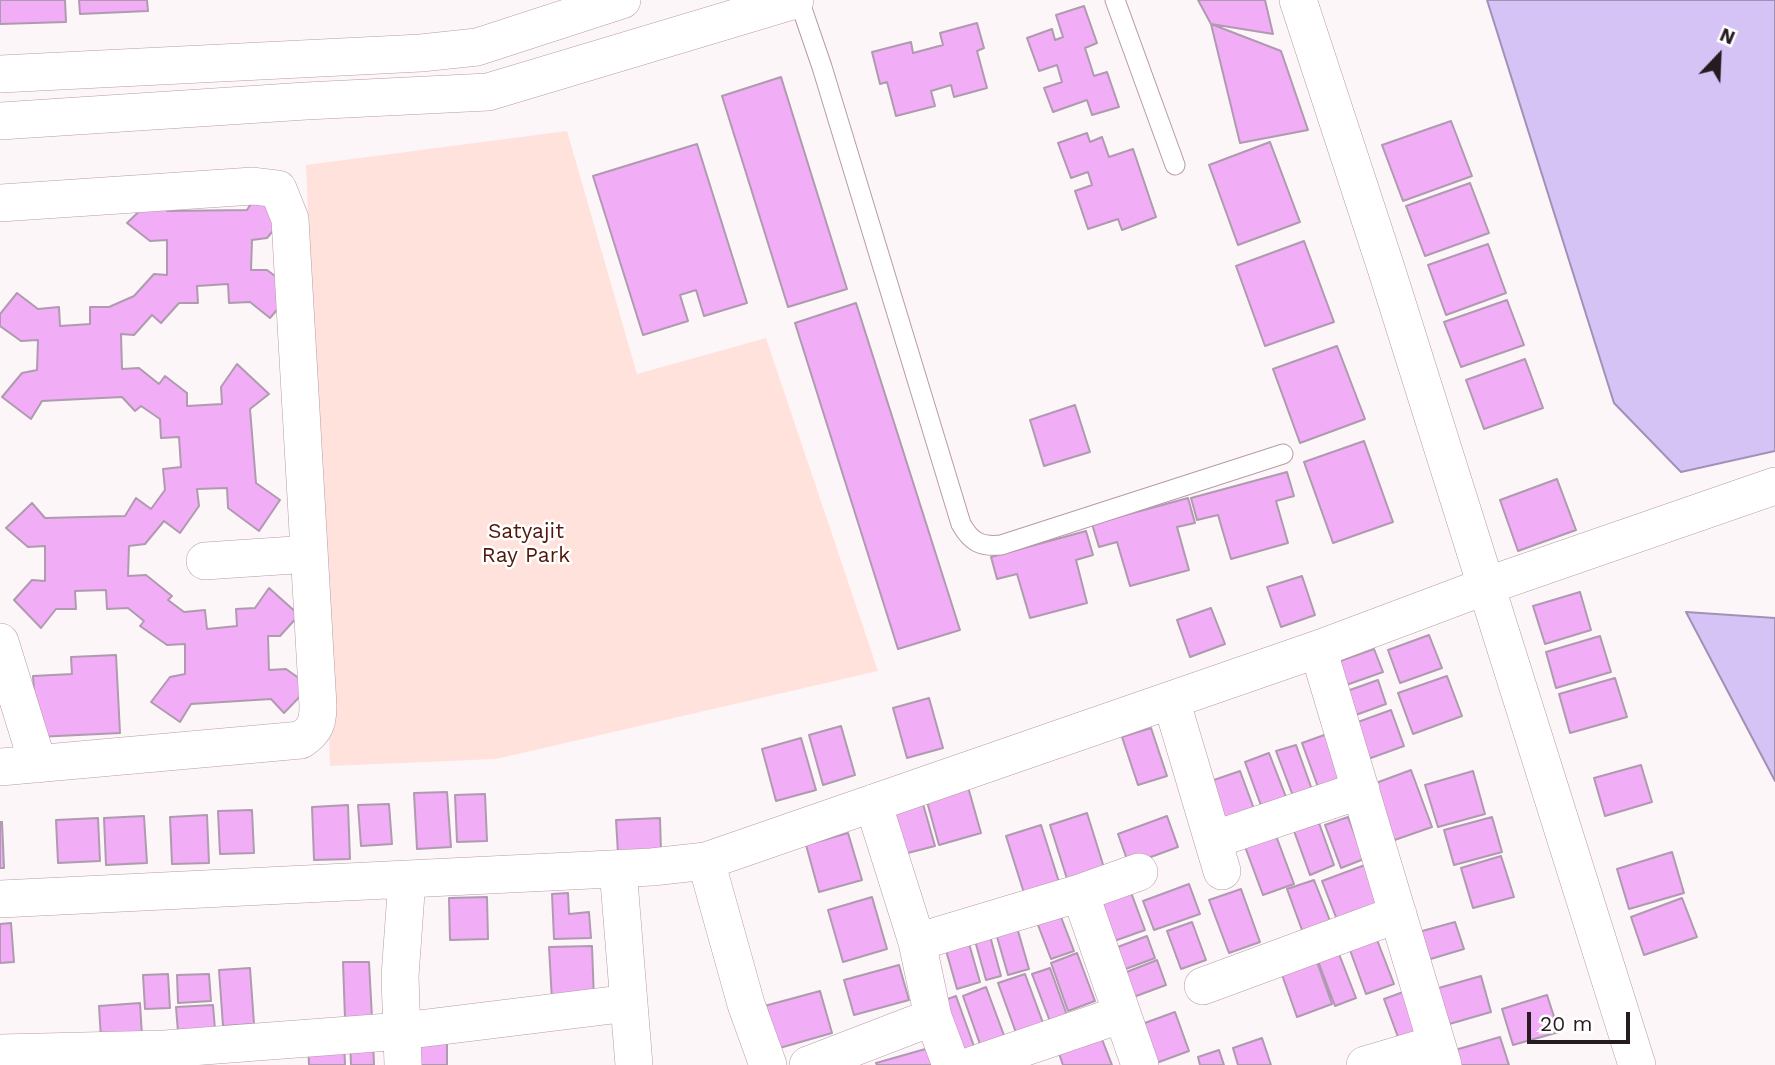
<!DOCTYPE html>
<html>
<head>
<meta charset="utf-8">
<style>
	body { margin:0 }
	#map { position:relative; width:1775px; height:1065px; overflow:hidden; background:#fdf6f9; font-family:"Work Sans",sans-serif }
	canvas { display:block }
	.north { position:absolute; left:1684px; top:21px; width:70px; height:70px; -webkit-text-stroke:5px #fff; paint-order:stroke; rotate:23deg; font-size:19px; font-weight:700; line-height:28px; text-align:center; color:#261b20 }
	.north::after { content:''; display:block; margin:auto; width:24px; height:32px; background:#261b20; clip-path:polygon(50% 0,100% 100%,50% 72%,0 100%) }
	.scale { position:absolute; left:1527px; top:1012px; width:103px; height:32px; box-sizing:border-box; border:4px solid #261b20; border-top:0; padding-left:9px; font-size:21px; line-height:24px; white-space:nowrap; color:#261b20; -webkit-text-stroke:5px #fff; paint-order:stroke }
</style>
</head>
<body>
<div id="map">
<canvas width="1775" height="1065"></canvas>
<div class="north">N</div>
<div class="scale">20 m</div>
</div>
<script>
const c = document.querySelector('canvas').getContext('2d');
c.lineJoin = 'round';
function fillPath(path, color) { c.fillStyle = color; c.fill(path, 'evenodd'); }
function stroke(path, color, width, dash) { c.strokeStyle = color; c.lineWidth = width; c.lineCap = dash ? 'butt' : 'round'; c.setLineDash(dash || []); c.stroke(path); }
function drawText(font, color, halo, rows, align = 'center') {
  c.font = font + ' "Work Sans",sans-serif'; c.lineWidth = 5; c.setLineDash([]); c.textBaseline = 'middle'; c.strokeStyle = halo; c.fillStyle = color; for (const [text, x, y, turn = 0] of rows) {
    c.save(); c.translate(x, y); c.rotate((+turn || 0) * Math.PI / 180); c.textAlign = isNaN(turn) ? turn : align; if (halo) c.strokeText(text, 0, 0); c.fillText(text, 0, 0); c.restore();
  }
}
fillPath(new Path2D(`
	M567 131 637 374 766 338 878 671 496 759 330 766 306 165Z`), '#ffe2db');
const water = new Path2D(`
	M1487 0H1775V451L1681 472 1614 403Z
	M1686 612 1775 618V781Z`);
fillPath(water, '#d6c3f6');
stroke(water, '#a191b6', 2);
const building = new Path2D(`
	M0 0H65L66 22 0 24Z
	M79 0H147L148 11 80 14Z
	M1198 0H1265L1273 34 1211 24Z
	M1084 6 1097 43 1085 48 1094 76 1107 72 1119 107 1092 115 1087 100 1053 112 1044 88 1062 82 1057 65 1039 71 1027 38 1052 29 1055 40 1063 37 1056 15Z
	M977 23 984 48 977 51 987 88 954 97 951 85 931 91 935 106 896 116 887 82 880 84 872 52 911 42 913 53 943 45 940 33Z
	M1211 24 1281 51 1308 130 1240 143Z
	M781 77 847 289 788 307 722 96Z
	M1451 121 1472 176 1403 201 1382 145Z
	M1087 133 1090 142 1102 137 1109 157 1133 149 1156 217 1122 230 1118 219 1088 229 1075 191 1092 185 1088 172 1071 178 1058 143Z
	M1270 142 1300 222 1238 245 1209 165Z
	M697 144 747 303 704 316 696 290 680 295 688 321 643 335 593 176Z
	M1470 183 1489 233 1425 256 1406 206Z
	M258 192 287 214 267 238 252 240 251 270H267L294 290 270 318 250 302 229 303 228 284 197 286 198 303H179L161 323 152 315 134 335 121 334 122 369 139 368 159 384 165 376 187 393V406L222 404 221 387 237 364 269 394 250 409 256 483 280 500 259 531 228 508 227 488 197 489 199 506 180 533 164 521 145 544 129 546 128 576 146 575 172 596 168 600 184 612 205 610 207 629 237 626 236 609 255 608 269 588 299 615 280 636H268L269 670 286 669 310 686 284 713 271 699 191 704 180 722 151 702 170 677 185 674V644L167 645 140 626 144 621 128 608 107 609 106 590 75 591 76 609H56L41 628 14 600 32 580 45 581V546L28 547 6 528 32 503 45 518 125 516 136 498 151 509 165 490 163 469 181 467 179 437 161 438 160 419 141 406 135 411 122 397 42 401 31 419 2 397 22 373 37 370 38 340 21 341 0 326V314L17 293 38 309 59 307 60 326 90 324V307H109L134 296 154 274 167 275V240L150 241 127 223 154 197 167 211 247 210Z
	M1304 241 1334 322 1265 346 1236 266Z
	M1488 244 1506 293 1446 315 1428 265Z
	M1507 300 1524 345 1461 367 1444 322Z
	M856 303 960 630 898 649 795 323Z
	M1337 346 1365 419 1300 443 1273 369Z
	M1525 359 1543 408 1484 429 1466 380Z
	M1075 405 1090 452 1044 466 1030 420Z
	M1364 441 1393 522 1333 543 1304 462Z
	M1287 472 1294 496 1276 501 1288 543 1231 559 1218 515 1197 520 1191 498Z
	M1557 479 1576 530 1518 551 1500 500Z
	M1188 498 1195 523 1177 527 1189 570 1130 586 1117 542 1099 547 1092 524Z
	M1086 531 1093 555 1076 560 1087 603 1030 618 1017 574 997 579 991 557Z
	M1302 576 1315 615 1281 627 1267 587Z
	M1580 592 1591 630 1545 644 1533 606Z
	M1211 608 1225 644 1190 657 1177 620Z
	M1429 635 1442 668 1400 683 1388 650Z
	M1600 636 1611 672 1556 688 1546 652Z
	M1374 649 1383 672 1335 689 1326 666Z
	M116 655 120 733 37 737 33 676 72 674 71 657Z
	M1447 676 1462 716 1413 734 1398 693Z
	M1615 678 1627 717 1570 733 1559 694Z
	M1378 680 1386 704 1342 720 1333 696Z
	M929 698 943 748 907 758 893 708Z
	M1391 710 1404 746 1357 763 1344 727Z
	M841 726 855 775 823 785 809 735Z
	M1151 728 1167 776 1138 785 1122 737Z
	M1327 734 1347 789 1322 798 1302 743Z
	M801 738 816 790 776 801 762 749Z
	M1296 745 1315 798 1296 804 1276 751Z
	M1269 753 1291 810 1266 819 1245 762Z
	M1641 765 1652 802 1605 816 1594 778Z
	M1411 770 1432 827 1386 843 1365 787Z
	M1240 771 1257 817 1228 827 1211 781Z
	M1473 771 1485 814 1438 827 1425 785Z
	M968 787 981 833 939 845 926 798Z
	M447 792 451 847 417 849 414 793Z
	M485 794 487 841 457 842 455 795Z
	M389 804 392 844 361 846 358 805Z
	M923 804 935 846 896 856 884 815Z
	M348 805 350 859 314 860 312 807Z
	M252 810 254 853 220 854 218 811Z
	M1087 813 1105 871 1068 882 1050 825Z
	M207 815 209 863 172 864 170 817Z
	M144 816 147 863 106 865 104 818Z
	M1167 816 1178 847 1129 865 1118 834Z
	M1348 817 1364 859 1341 868 1325 825Z
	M1492 817 1502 852 1454 865 1444 830Z
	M98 818 100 861 58 863 56 820Z
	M660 818 661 852 618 854 616 820Z
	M0 822H2L4 868H0Z
	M1319 823 1334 865 1310 875 1294 831Z
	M1041 825 1059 882 1024 893 1006 836Z
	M848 833 862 880 819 892 806 845Z
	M1275 833 1294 884 1263 895 1244 844Z
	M1672 852 1684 893 1629 909 1617 869Z
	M1501 856 1514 897 1473 908 1461 868Z
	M1365 865 1381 910 1339 925 1322 881Z
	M1314 880 1334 931 1306 941 1287 889Z
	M1189 884 1200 914 1154 930 1143 901Z
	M1129 887 1145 930 1103 945 1088 902Z
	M1241 889 1260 942 1229 953 1209 900Z
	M568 893 569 914 589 912 591 938 554 939 552 894Z
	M487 897 488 939 450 940 449 898Z
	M872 897 887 949 843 962 828 910Z
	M1682 898 1697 937 1644 955 1631 917Z
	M1056 904 1074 951 1051 959 1033 912Z
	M1014 917 1029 969 1008 975 993 923Z
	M1192 922 1206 960 1181 969 1167 931Z
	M1455 922 1464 949 1424 961 1415 933Z
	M11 923 14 962 0 963V924Z
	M987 925 1001 976 986 980 972 930Z
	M1374 932 1394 984 1366 994 1347 942Z
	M966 933 980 982 957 989 943 940Z
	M1147 936 1155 958 1115 973 1107 951Z
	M592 946 594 1000 552 1001 549 947Z
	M1077 953 1095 1001 1068 1011 1051 963Z
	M1339 954 1356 998 1335 1006 1318 961Z
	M1316 959 1332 1004 1297 1017 1281 972Z
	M1157 960 1166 985 1128 999 1119 975Z
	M343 962H369L372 1018 345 1019Z
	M899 965 909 1000 854 1015 844 980Z
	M250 968 254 1024 223 1026 219 970Z
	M1050 968 1068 1018 1051 1024 1032 974Z
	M168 974 170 1008 145 1009 143 975Z
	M209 974 211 1001 178 1003 177 975Z
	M1025 974 1046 1031 1019 1041 998 983Z
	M1481 976 1491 1012 1439 1027 1428 991Z
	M986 987 1005 1038 981 1047 963 996Z
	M820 991 832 1033 769 1051 757 1008Z
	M1406 991 1424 1040 1402 1048 1384 999Z
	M1547 995 1559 1032 1513 1045 1502 1009Z
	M956 996 975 1049 953 1056 934 1004Z
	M140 1003 142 1036 101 1039 99 1006Z
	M213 1005 216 1042 179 1045 176 1007Z
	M1175 1012 1189 1051 1151 1065 1131 1028Z
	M1098 1029 1112 1065H1063L1056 1045Z
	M447 1037V1065H411L409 1038Z
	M1500 1037 1509 1065H1459L1455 1050Z
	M1262 1038 1271 1065H1238L1233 1048Z
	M373 1039 374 1065H351L350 1040Z
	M344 1040 345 1065H309L308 1041Z
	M929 1048 933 1065H877L876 1063Z
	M1219 1050 1224 1065H1200L1198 1057Z`);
fillPath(building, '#f1adf5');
stroke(building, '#af9ab0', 2);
const service = new Path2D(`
	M799 0 822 67 961 524C971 542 981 547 1001 545L1283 454
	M1115 0 1175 165`);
const minor = new Path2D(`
	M1298 0 1386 268 1637 1065
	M0 74 421 53 477 47 622 0
	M0 121 306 101 488 92 795 0
	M0 203 253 186 278 189 290 219 318 706C318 723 315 730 301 740L0 767
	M205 561 309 554
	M0 642 38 764
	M1318 649 1443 1065
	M1171 700 1222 871
	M873 803 917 942 933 1017 951 1065
	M1213 840 1361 790
	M706 861 746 1004 768 1065
	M618 869 634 1065
	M1080 893 1140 1065
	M0 899 652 867 706 861 1318 649 1486 586 1775 486
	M917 942 1080 893 1139 872
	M1203 986 1398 914
	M0 1053 165 1049 402 1031 629 1003
	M403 1065 400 976 407 879
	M808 1065 933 1017
	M973 1065 1122 1014
	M1365 1065 1436 1044`);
stroke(service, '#b79aa8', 21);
stroke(minor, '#b79aa8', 38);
stroke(service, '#fff', 19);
stroke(minor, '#fff', 37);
drawText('21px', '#51170a', '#fff', [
	["Satyajit",526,532],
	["Ray Park",526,556]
]);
</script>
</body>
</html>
